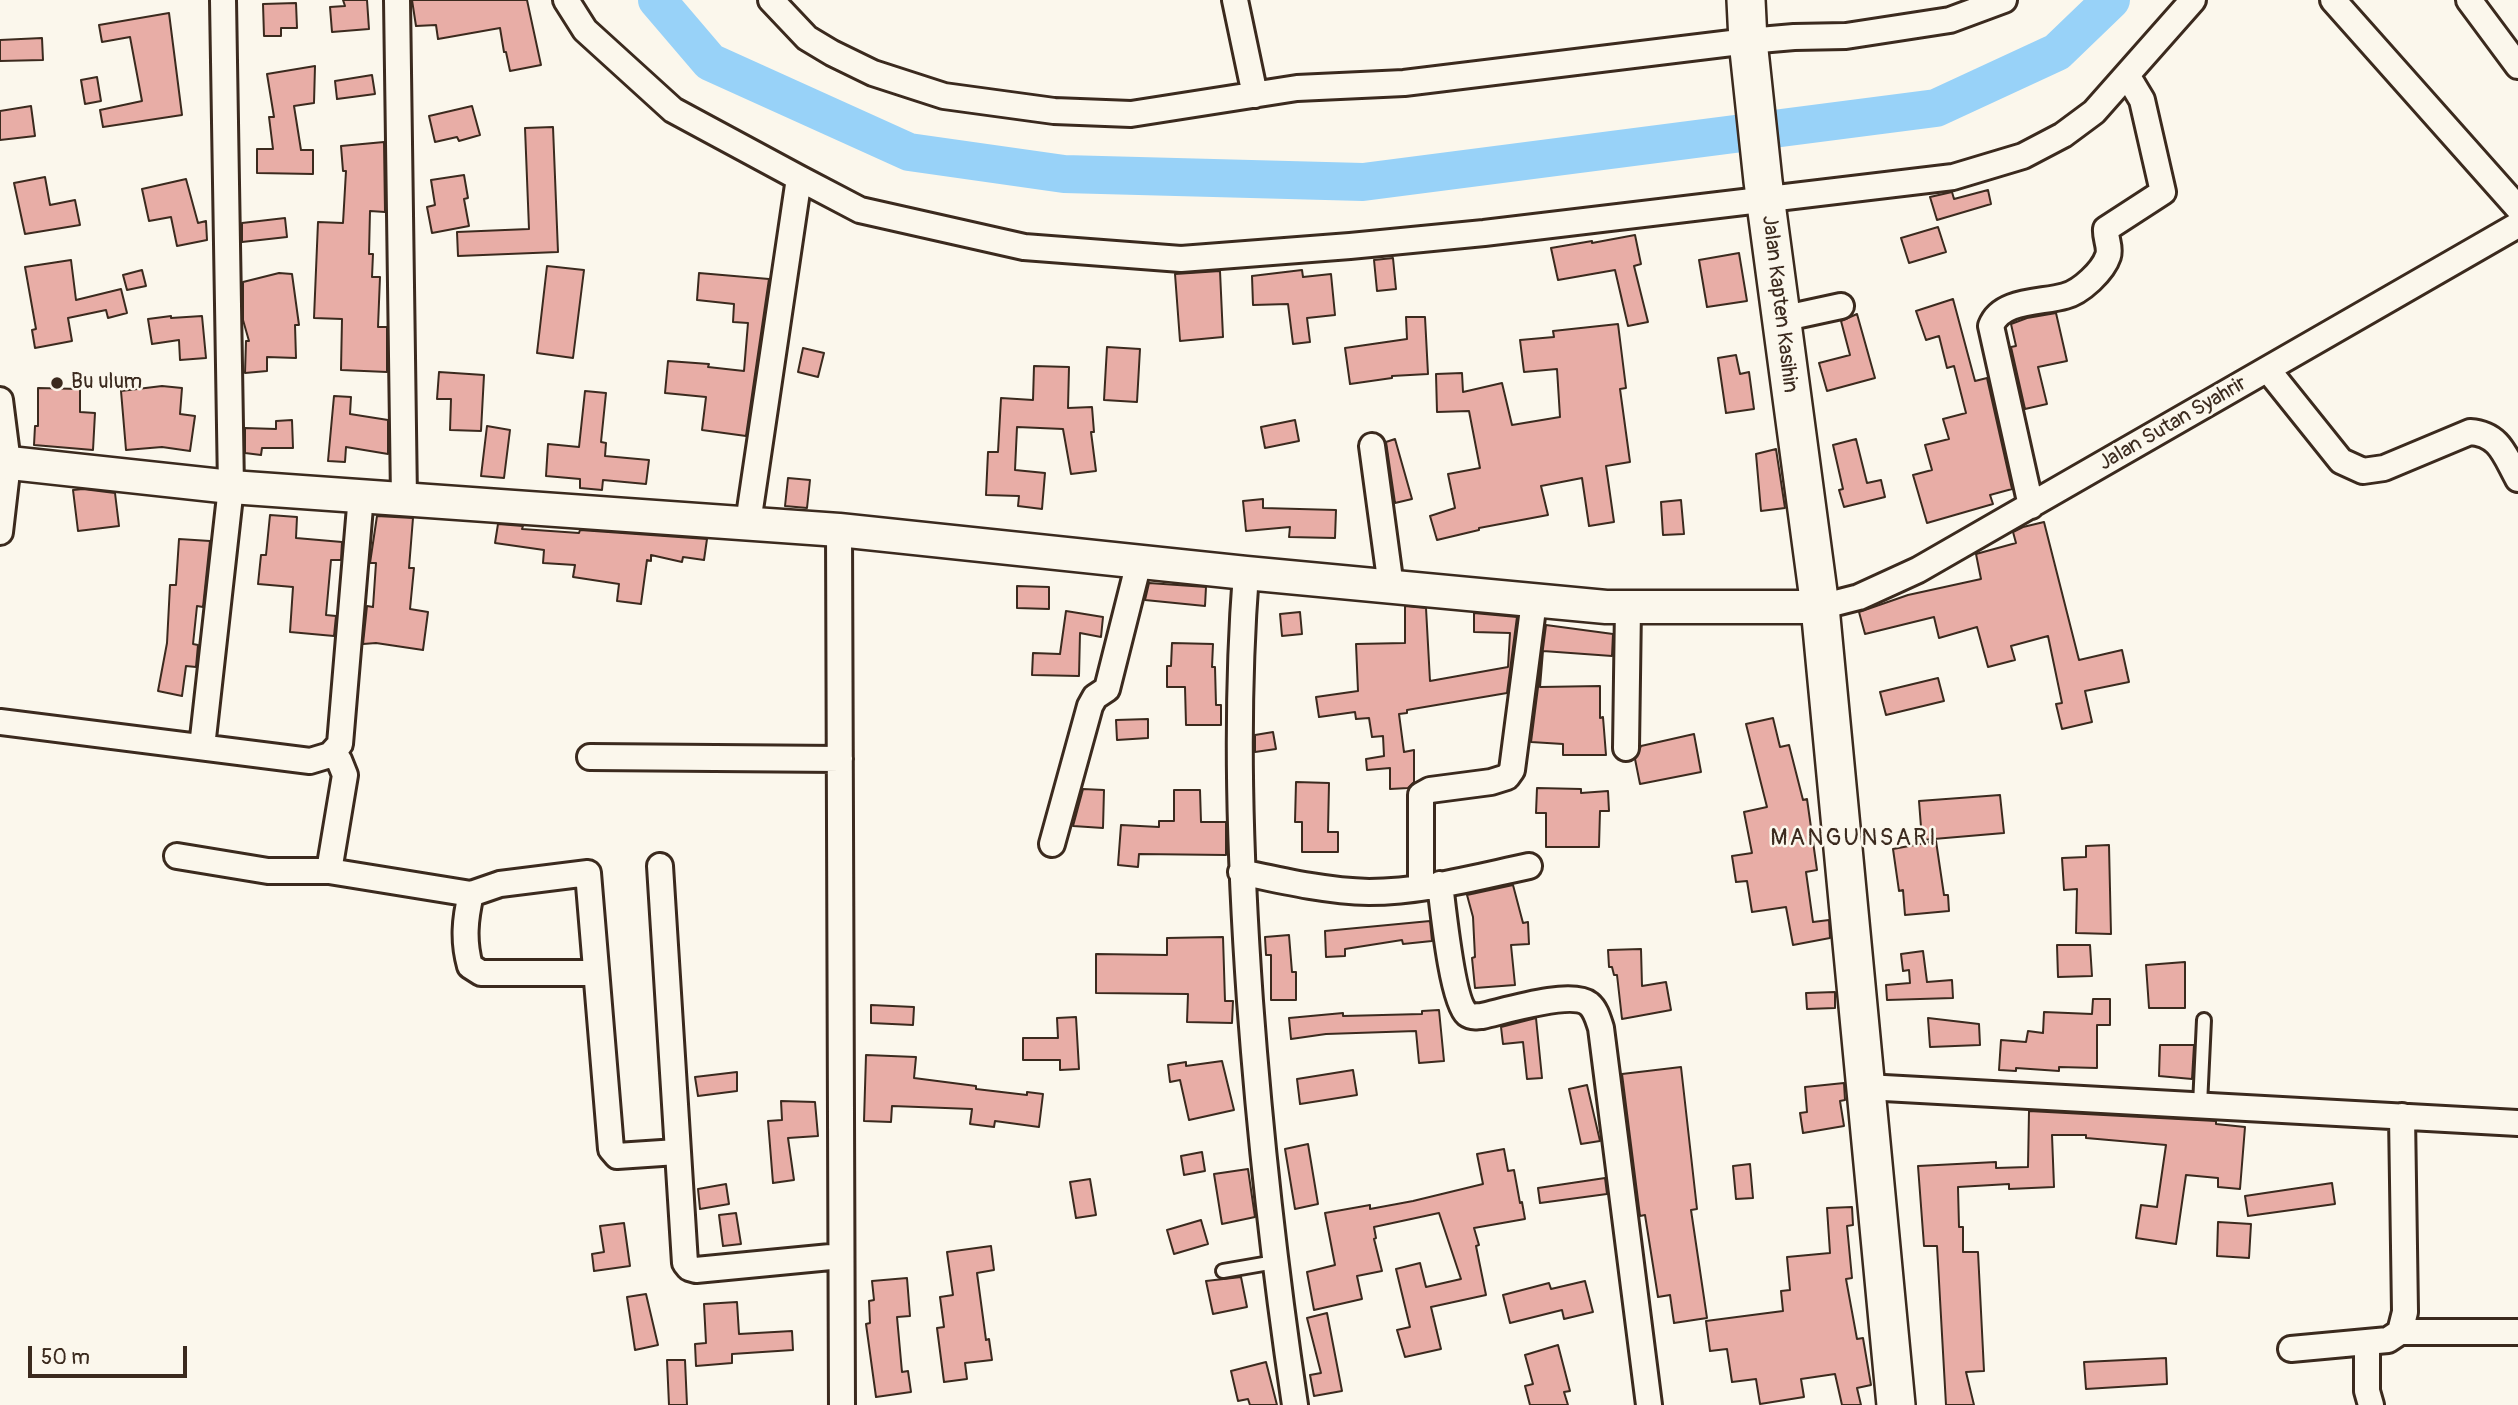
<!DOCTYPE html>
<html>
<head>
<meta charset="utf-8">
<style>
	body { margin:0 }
	#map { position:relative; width:2518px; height:1405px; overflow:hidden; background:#fbf7ec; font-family:Pangolin,sans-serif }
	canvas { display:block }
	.scale { position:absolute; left:28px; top:1346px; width:159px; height:32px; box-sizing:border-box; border:4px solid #3b2a1e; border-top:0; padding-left:9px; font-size:21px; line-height:24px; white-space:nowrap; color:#3b2a1e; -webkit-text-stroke:5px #fbf7ec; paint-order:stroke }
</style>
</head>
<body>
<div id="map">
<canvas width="2518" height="1405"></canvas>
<div class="scale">50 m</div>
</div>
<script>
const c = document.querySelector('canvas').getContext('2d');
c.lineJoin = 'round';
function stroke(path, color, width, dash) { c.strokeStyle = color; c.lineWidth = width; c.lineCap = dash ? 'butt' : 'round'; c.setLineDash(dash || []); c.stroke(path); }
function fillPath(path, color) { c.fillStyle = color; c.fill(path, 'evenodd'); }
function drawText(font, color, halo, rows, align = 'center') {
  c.font = font + ' Pangolin,sans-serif'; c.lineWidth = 5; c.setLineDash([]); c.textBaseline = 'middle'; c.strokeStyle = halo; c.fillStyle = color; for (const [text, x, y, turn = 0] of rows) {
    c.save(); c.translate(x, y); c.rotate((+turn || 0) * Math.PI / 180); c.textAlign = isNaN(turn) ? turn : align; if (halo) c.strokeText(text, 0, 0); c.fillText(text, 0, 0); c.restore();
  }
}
stroke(new Path2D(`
	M657 0 710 62 909 152 1064 174 1363 182 1936 108 2057 52 2111 0`), '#98d2f8', 38);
const building = new Path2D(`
	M343 0H367L369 29 332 32 330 7 345 6Z
	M412 0H527L541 65 510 71 506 52H504L500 28 438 39 436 25 416 26Z
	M296 3 297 28H281V36H264L263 4Z
	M169 13 182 115 103 127 100 110 142 101 130 37 102 42 99 25Z
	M42 38 43 60 0 61V40Z
	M315 66 314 103 294 106 301 150H313V174L257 173V149H273L269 117H274L267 74Z
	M372 75 375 94 337 99 335 81Z
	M97 77 101 101 85 104 81 80Z
	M31 106 35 136 0 140V111Z
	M472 106 480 135 459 141 457 137 435 142 429 116Z
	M553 127 558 252 458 256 457 232 529 229 525 128Z
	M384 142 385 212 370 211 369 254H373L372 277H380L378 327H387V372L341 370 342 319 314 318 318 222 343 223 346 171H343L341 146Z
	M464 175 468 198 464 199 469 226 432 233 427 207 435 205 431 180Z
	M45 177 50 205 75 200 80 225 25 234 14 183Z
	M186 179 198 223 206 221 207 240 177 246 171 217 149 221 142 189Z
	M1988 190 1991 204 1937 220 1930 197 1952 192 1954 199Z
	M285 218 287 237 242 242V223Z
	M1938 227 1946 252 1909 263 1901 238Z
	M1635 235 1641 264 1634 266 1648 322 1628 326 1615 270 1558 280 1551 248 1592 241V243Z
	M1739 253 1747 301 1707 307 1699 260Z
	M1393 258 1396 289 1377 291 1374 260Z
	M71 260 76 300 121 289 127 313 108 318 106 310 68 318 72 341 35 348 32 330 36 329 25 267Z
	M547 266 584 270 573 358 537 353Z
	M142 270 146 286 127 290 123 275Z
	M1302 270 1303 277 1331 274 1335 315 1307 318 1310 342 1293 344 1288 304 1253 305 1252 276Z
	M1220 271 1223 337 1180 341 1175 274Z
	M279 273 292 274 299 325H295L296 358 267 357V371L245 373 246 341H249L243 320V282Z
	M699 273 769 279 746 436 702 430 706 397 665 393 668 361 709 364 708 367 744 371 748 323 733 322 734 304 697 300Z
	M1953 299 1975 381 1987 378 2012 489 1990 495 1993 504 1927 523 1913 475 1932 470 1925 445 1949 439 1943 419 1966 413 1954 366 1947 368 1939 336 1926 340 1916 311Z
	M2056 313 2067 361 2038 367 2047 404 2025 409 2011 347 2016 346 2011 324 2027 318Z
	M1857 314 1875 378 1827 391 1819 363 1850 355 1841 321Z
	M171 316V318L202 316 206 358 180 360 179 340 152 344 148 319Z
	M1406 317H1425L1428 374 1392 376V378L1350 384 1345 348 1407 339Z
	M1618 324 1626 388 1620 389 1630 462 1606 466 1614 522 1589 526 1582 478 1541 486 1548 515 1479 528V530L1437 540 1430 516 1455 508 1448 474 1480 468 1469 411 1437 412 1436 374 1462 373 1463 392 1502 383 1512 425 1560 417 1557 369 1524 372 1520 340 1554 337 1553 331Z
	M1107 347 1140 349 1137 402 1104 400Z
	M803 348 824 353 818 377 798 372Z
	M1736 355 1740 374 1749 372 1754 409 1726 413 1718 358Z
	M1034 366 1069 367 1068 408 1092 407 1094 432H1091L1096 471 1071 474 1063 429 1017 427 1015 470 1045 473 1042 509 1018 506 1019 496 986 495 988 452H998L1001 398 1033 400Z
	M439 372 484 375 481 431 450 430 451 399H437Z
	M162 386 182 388 180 414 195 416 190 451 162 447 126 450 121 391Z
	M38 388 80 389V412L95 413 93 450 34 445 35 426H38Z
	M585 391 606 393 601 442 606 443 605 456 649 460 646 484 603 480 602 490 580 488V479L546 476 548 444 579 447Z
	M334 396 351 397 350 414 388 420V454L346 447 345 462 328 461Z
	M292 420 293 448H262L261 455 245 453V428L276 429V421Z
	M1295 420 1299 441 1265 448 1261 427Z
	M487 426 510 430 504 478 481 476Z
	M1395 439 1412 499 1395 503 1386 442Z
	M1856 439 1867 483 1881 480 1885 497 1844 507 1839 490 1843 489 1833 445Z
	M1776 449 1785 508 1761 511 1756 454Z
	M788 478 810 480 807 508 785 506Z
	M83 489 115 493 119 526 78 531 73 490Z
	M1263 499V508L1336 510 1335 538 1289 537 1290 527 1246 531 1243 501Z
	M1681 500 1684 534 1663 535 1661 502Z
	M270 515 297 517 296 538 342 542 341 560H331L326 615 336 616 334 636 290 632 293 587 258 584 261 555H266Z
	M377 516 413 518 409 568H414L410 609 428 612 423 650 376 643 363 644 367 606 373 607 376 563H370Z
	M2044 522 2079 660 2122 650 2129 682 2085 691 2092 722 2062 729 2056 704 2062 703 2048 636 2011 646 2015 660 1988 667 1977 627 1939 638 1934 617 1865 634 1859 612 1908 595 1981 579 1976 554 2016 543 2013 532 2023 527Z
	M498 524 523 526 522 529 579 533 580 530 707 539 704 560 683 557 682 562 651 555V561L647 560 641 604 617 601 619 584 573 577 575 565 543 563 544 550 495 543Z
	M179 539 210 541 203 607 197 606 193 644 198 645 196 667 186 666 182 696 158 691 167 643 170 585H176Z
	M1149 583 1206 587 1205 606 1145 600Z
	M1017 586 1049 587V609L1017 608Z
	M1405 606 1426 608 1430 681 1508 667 1510 633 1474 632V613L1517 617 1507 693 1407 710V713L1399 714 1404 752 1414 750V782L1408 788 1390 789V768L1367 770 1366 759 1384 756 1383 736 1372 737 1369 718 1356 719 1355 712 1319 717 1316 697 1358 691 1356 644 1405 643Z
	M1066 611 1103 617 1101 637 1080 633 1079 676 1032 675 1033 653 1060 654Z
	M1300 612 1302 634 1282 636 1280 614Z
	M1546 625 1613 634 1612 656 1543 651 1540 687 1600 686V718L1603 717 1606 755H1563V744L1531 742Z
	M1172 643 1213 644 1212 667H1215L1216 705H1221V725H1186L1185 687H1167V666H1171Z
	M1938 678 1944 701 1886 715 1880 692Z
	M1773 718 1780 747 1789 745 1803 800 1807 799 1817 870 1806 872 1813 922 1829 920 1830 938 1793 945 1786 907 1752 912 1747 881 1736 882 1732 856 1752 853 1744 812 1767 807 1746 724Z
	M1148 719V738L1117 740 1116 720Z
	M1273 732 1276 749 1255 752V735Z
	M1694 734 1701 772 1640 784 1635 759 1641 746Z
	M1296 782 1329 783 1328 832H1338V852H1302V822H1295Z
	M1537 788 1581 789V793L1608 791 1609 811H1600L1599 847H1546V813H1536Z
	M1083 789 1104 790 1103 828 1073 826Z
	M1174 790H1200L1201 822H1226V855L1139 854 1138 867 1118 865 1121 825 1159 827V821H1174Z
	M2000 795 2004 833 1922 840 1919 801Z
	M1936 841 1944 895H1948L1949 911 1905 915 1903 890 1899 891 1893 849Z
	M2109 845 2111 934 2076 933 2077 889 2064 890 2062 858 2086 857V846Z
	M1513 885 1523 923 1528 922 1529 944 1511 945 1515 985 1475 988 1472 958 1475 957 1473 917 1467 895Z
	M1430 921 1432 941 1403 944 1402 940 1345 949V956L1326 957 1325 931Z
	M1289 935 1292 972H1296V1000H1271V955H1266L1265 937Z
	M1223 937 1225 1001H1233L1232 1023 1187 1022 1188 994 1096 993V954L1167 955V938Z
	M2057 945H2090L2092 976 2058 977Z
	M1641 949 1642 986 1666 982 1671 1010 1622 1019 1617 975H1614L1612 967H1609L1608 950Z
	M1923 951 1927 982 1952 980 1953 998 1887 1000 1886 985 1910 983 1909 970 1903 971 1901 954Z
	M2185 962V1008H2149L2146 965Z
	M1835 992V1008L1807 1009 1806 993Z
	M2093 999H2110V1025H2097V1068L2059 1067V1071L2016 1068V1071L1999 1070 2001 1040 2026 1042 2028 1031 2043 1033 2044 1012 2092 1014Z
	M871 1005 914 1007 913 1025 871 1023Z
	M1439 1010 1444 1061 1419 1063 1416 1031 1326 1034 1291 1039 1289 1018 1343 1013V1016L1422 1014V1011Z
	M1076 1017 1079 1069 1060 1070V1060H1023V1038H1058L1057 1018Z
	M1536 1018 1542 1078 1527 1079 1523 1042 1503 1044 1501 1027Z
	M1928 1018 1979 1024 1980 1045 1930 1047Z
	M2160 1045H2194L2192 1079 2159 1076Z
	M866 1055 916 1057 914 1078 976 1086V1089L1027 1095V1092L1043 1094 1039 1127 995 1121 994 1127 970 1124 972 1109 892 1106 891 1122 864 1121Z
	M1222 1061 1234 1110 1189 1120 1180 1080 1170 1082 1168 1065 1186 1062V1066Z
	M1681 1067 1697 1209 1691 1210 1707 1318 1674 1323 1670 1295 1658 1297 1645 1215 1640 1216 1622 1074Z
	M1353 1070 1357 1095 1300 1104 1297 1079Z
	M737 1072V1091L698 1096 695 1077Z
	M1844 1083 1845 1100 1840 1101 1844 1126 1803 1133 1800 1113 1807 1112 1805 1087Z
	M1587 1085 1600 1141 1581 1144 1569 1089Z
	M781 1101 815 1102 818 1136 788 1138 794 1180 773 1183 768 1121 782 1120Z
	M2029 1111 2216 1121V1124L2245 1127 2240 1189 2218 1187V1178L2186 1175 2176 1244 2136 1238 2141 1205 2157 1207 2166 1145 2086 1138V1135H2052L2054 1187 2009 1189V1184L1958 1187 1959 1227H1963V1252H1978L1984 1371 1966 1372 1974 1405H1946L1937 1246H1924L1918 1166 1996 1162V1168L2028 1167Z
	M1308 1144 1318 1204 1295 1209 1285 1149Z
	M1504 1149 1508 1171 1514 1170 1520 1203 1522 1202 1525 1219 1474 1228 1479 1245 1476 1246 1486 1295 1431 1307 1441 1349 1405 1357 1397 1330 1410 1327 1396 1269 1420 1263 1426 1287 1461 1279 1439 1213 1374 1227 1376 1238 1374 1239 1382 1271 1357 1276 1362 1299 1314 1310 1307 1272 1335 1265 1325 1213 1370 1205V1209L1413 1201 1483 1184 1477 1154Z
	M1202 1152 1205 1171 1184 1175 1181 1156Z
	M1750 1164 1753 1198 1736 1199 1733 1166Z
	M1248 1169 1255 1217 1222 1224 1214 1174Z
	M1605 1178 1607 1194 1540 1203 1538 1188Z
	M1090 1179 1096 1215 1076 1218 1070 1182Z
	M2332 1183 2335 1204 2248 1216 2245 1196Z
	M726 1184 729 1204 700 1209 698 1189Z
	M1852 1207 1853 1225 1847 1226 1852 1278 1846 1279 1857 1339 1863 1338 1871 1385 1857 1388 1861 1405H1842L1835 1374 1801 1379 1804 1397 1760 1404 1756 1379 1732 1382 1727 1349 1710 1351 1706 1321 1783 1311 1781 1291 1790 1290 1787 1257 1830 1253 1827 1208Z
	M736 1213 741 1244 723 1246 719 1215Z
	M1201 1220 1208 1244 1174 1254 1167 1230Z
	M2218 1222 2251 1224 2249 1258 2217 1256Z
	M624 1223 630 1266 594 1271 592 1254 604 1252 600 1226Z
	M991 1246 994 1270 977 1273 986 1340 989 1339 992 1360 965 1363 967 1379 944 1382 937 1328 944 1327 940 1297 953 1295 947 1252Z
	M1241 1277 1247 1307 1213 1314 1206 1281Z
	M907 1278 910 1316 897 1317 902 1372 908 1371 911 1392 876 1397 866 1324 870 1323 869 1301 874 1300 872 1281Z
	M1585 1281 1593 1312 1564 1319 1562 1310 1510 1323 1503 1295 1549 1283 1551 1289Z
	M646 1294 658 1345 635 1350 627 1297Z
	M737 1302 739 1334 792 1331 793 1350 732 1354V1363L696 1366 695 1344 706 1343 704 1304Z
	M1327 1313 1342 1391 1314 1396 1310 1375 1321 1373 1307 1318Z
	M1558 1345 1570 1391 1564 1392 1568 1405H1530L1525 1386 1533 1384 1525 1355Z
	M2166 1358 2167 1384 2086 1389 2084 1362Z
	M667 1360H685L687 1405H669Z
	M1266 1362 1277 1405H1250L1248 1399 1238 1401 1231 1371Z`);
fillPath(building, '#e8ada6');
stroke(building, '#3b2a1e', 2);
const service = new Path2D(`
	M2200 1105 2204 1020
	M1223 1271 1275 1262`);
const minor = new Path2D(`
	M397 0 404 498
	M566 0 585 30 673 110 799 178 860 210 1024 247 1181 259 1350 246 1484 233 1953 177 2023 156 2063 135 2094 112 2193 0
	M771 0 807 38 832 53 873 73 944 96 1054 111 1131 114 1297 88 1404 83 1748 41 1794 37 1846 36 1950 20 2004 0
	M1235 0 1255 95
	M2333 0 2518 208
	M2469 0 2518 66
	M1781 319 1841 306
	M2268 370 2341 461 2363 471 2384 468 2470 432C2500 434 2505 456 2518 479
	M0 400 8 463 0 532
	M1372 446 1391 587
	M2031 506 1991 326C2001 299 2042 303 2065 296 2081 292 2103 271 2108 256 2111 247 2105 238 2106 229L2163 192 2142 100 2127 75
	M748 523 799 178
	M839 530 842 1405
	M1246 573C1235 715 1240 858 1250 1001 1260 1136 1275 1271 1295 1405
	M1820 607 1859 597 1918 570 2518 225
	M0 722 310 761 330 755 340 744 361 495
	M202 747 231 487 223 0
	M1626 748 1628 607
	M590 757 840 759
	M1052 844 1090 706 1095 697 1107 689 1139 562
	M177 856 268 871H329L345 775 339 760 330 755
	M660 866 685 1263 689 1268 696 1270 841 1256
	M329 871 471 894
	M1241 872C1283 881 1326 891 1369 892 1423 892 1477 877 1529 866
	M1440 884C1443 907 1452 1001 1467 1014 1472 1018 1476 1016 1482 1016 1505 1011 1571 990 1589 1004 1596 1010 1598 1019 1601 1028L1649 1405
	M1421 887V795L1430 790 1491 782 1507 777 1512 770 1534 601
	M596 973H481L470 966C463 941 465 919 471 894L500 884 588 873 611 1149 617 1156 677 1152
	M1866 1087 2518 1123
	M2400 1332H2518
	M2367 1342V1391L2371 1405
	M2291 1349 2388 1340 2400 1332 2405 1312 2402 1116`);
const tertiary = new Path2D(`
	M0 462 231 487 839 530 1246 573 1606 607H1820`);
const secondary = new Path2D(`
	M1746 0 1748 41 1763 181 1820 607 1896 1405`);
stroke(service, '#3b2a1e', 18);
stroke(minor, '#3b2a1e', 30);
stroke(tertiary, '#3b2a1e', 37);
stroke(secondary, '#3b2a1e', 42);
stroke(service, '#fbf7ec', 12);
stroke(minor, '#fbf7ec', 24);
stroke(tertiary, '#fbf7ec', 32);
stroke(secondary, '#fbf7ec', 37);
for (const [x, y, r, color] of [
	[57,383,7,"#3b2a1e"]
]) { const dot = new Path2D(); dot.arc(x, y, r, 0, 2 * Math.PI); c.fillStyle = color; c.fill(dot); stroke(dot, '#fbf7ec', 2.5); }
drawText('21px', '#3b2a1e', '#fbf7ec', [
	["Jalan Kapten Kasihin",1779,304,83],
	["Jalan Sutan Syahrir",2173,424,-30]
]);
drawText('21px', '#3b2a1e', '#fbf7ec', [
	["Bu ulum",71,383]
], 'left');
c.letterSpacing = '2px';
drawText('24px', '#3b2a1e', '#fbf7ec', [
	["MANGUNSARI",1854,839]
]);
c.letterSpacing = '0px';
</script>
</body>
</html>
